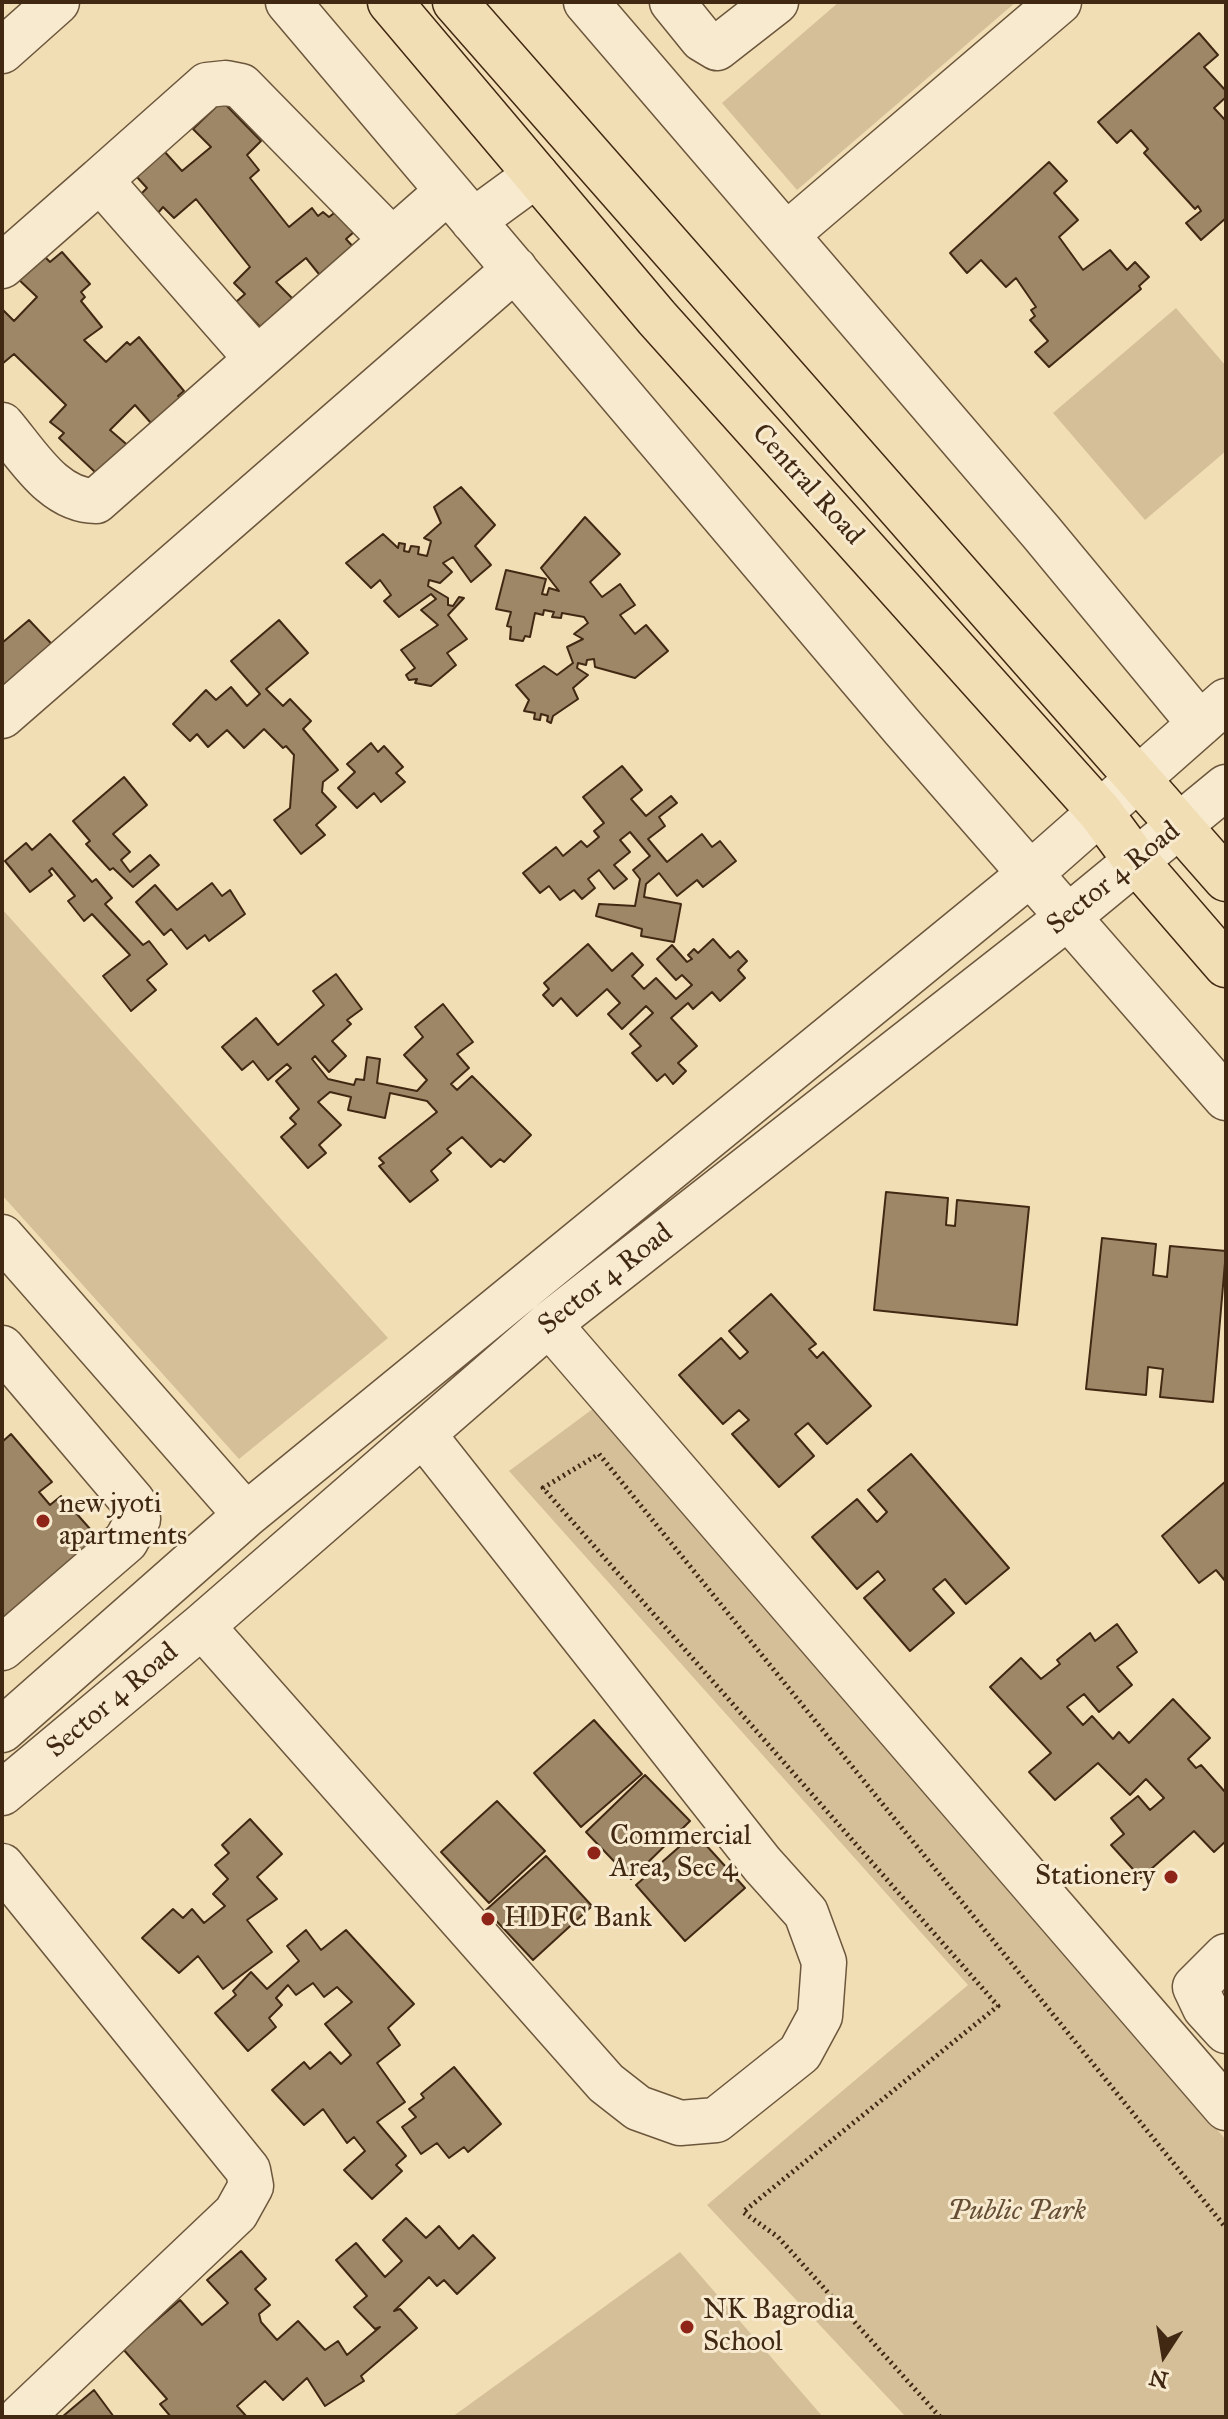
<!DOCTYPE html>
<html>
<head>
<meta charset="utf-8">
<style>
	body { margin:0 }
	#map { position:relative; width:1228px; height:2419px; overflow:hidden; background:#f2deb5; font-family:"IM FELL Great Primer",serif }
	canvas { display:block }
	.frame { position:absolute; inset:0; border:4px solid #402813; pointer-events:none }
	.north { position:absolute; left:1124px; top:2315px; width:80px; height:80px; -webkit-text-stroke:6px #f7eacf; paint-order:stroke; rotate:192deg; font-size:22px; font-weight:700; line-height:32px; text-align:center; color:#402813 }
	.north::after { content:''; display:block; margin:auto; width:28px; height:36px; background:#402813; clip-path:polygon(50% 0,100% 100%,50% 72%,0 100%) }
</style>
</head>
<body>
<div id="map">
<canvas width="1228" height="2419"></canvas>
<div class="frame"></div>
<div class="north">N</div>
</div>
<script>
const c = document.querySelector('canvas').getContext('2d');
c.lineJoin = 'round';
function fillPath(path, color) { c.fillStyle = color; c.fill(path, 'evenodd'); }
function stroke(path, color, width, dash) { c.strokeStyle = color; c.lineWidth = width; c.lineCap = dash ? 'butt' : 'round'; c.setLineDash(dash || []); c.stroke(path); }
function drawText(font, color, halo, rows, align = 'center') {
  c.font = font + ' "IM FELL Great Primer",serif'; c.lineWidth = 6; c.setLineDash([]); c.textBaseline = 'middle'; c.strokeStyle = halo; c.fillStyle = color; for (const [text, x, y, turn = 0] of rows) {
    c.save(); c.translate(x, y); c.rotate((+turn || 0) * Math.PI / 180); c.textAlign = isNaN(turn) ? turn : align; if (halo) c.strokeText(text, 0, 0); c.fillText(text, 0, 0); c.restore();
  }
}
fillPath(new Path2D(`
	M839 2H1016L797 190 722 103Z
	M1176 308 1226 366V451L1145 520 1053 413Z
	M2 909 388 1338 239 1459 2 1195Z
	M598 1405 1226 2140V2417H906L707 2205 968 1985 509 1471Z
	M680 2252 823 2417H452Z`), '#d4bf99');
const building = new Path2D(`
	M1199 33 1218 55 1204 67 1226 91V97L1214 108 1226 121V218L1201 240 1186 223 1201 211 1198 206 1195 209 1144 153 1148 149 1131 130 1117 143 1098 122Z
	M222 101 261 141 247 155 259 170 250 178 289 227 312 208 318 216 323 212 329 217 338 210 355 231 346 239 356 250 327 284 306 258 276 282 298 304 267 334 236 302 245 294 234 283 250 267 196 199 174 218 163 207 158 213 141 194 147 188 136 176 164 151 182 171 211 147 193 129Z
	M1049 162 1067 181 1054 193 1078 220 1059 237 1083 270 1110 250 1127 270 1135 262 1149 277 1139 286 1141 289 1049 367 1035 352 1048 341 1030 320 1035 316 1031 310 1036 307 1016 278 1006 287 981 260 967 273 950 253Z
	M40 252 50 262 62 252 90 284 81 292 85 297 81 301 102 327 84 340 106 362 127 342 130 345 139 337 184 391 178 396 186 406 158 431 135 405 110 430 132 449 96 473 59 438 64 433 50 422 66 405 14 354 2 364V309L14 321 37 297 16 277Z
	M461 487 495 525 475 546 491 565 471 582 453 557 443 563 452 572 440 583 429 580 428 586 448 598V605L453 606 459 597 464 598 448 615 467 639 447 653 456 665 431 686 415 683 417 679 409 680 406 675 415 668 401 650 438 625 421 610 436 599 431 594 399 617 384 601 391 595 380 580 371 588 346 563 383 534 398 548 399 543 405 544 404 551 409 552 411 546 419 547 418 554 427 556 431 541 424 538 441 523 434 507Z
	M585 517 620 554 590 582 602 597 620 584 635 605 620 615 635 634 646 625 668 651 635 678 595 667 594 659 587 660 586 665 578 663 577 668 588 675 573 688 578 699 553 716 551 723 547 721 548 716 541 714 540 720 534 719 535 713 524 711 529 700 516 685 544 666 557 675 573 663 567 647 583 639 574 634 588 623 584 617 562 613 561 618 552 617 554 612 544 610 543 615 535 613 530 637 525 636 523 641 510 639 511 627 507 626 511 612 496 609 506 570 546 579 542 594 547 595 549 588 559 591 541 568Z
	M29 620 64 657 2 693V643Z
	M279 620 308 653 266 689 283 706 290 699 311 721 303 729 338 770 323 782 322 792 336 807 316 825 325 835 301 854 274 820 290 808 294 755 286 746 283 748 264 729 244 748 227 730 208 747 197 734 190 741 173 724 206 690 216 700 231 687 247 706 260 694 231 661Z
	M371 743 378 752 384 746 403 767 396 773 405 782 381 802 374 793 357 808 338 788 355 772 347 764Z
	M622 766 642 790 631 799 646 816 671 796 677 803 659 817 665 826 648 839 667 862 702 834 712 847 720 841 736 861 703 887 697 880 677 896 659 873 646 884 644 897 681 904 674 942 641 936 642 929 596 916 599 904 635 906 640 879 633 870 650 856 630 832 620 840 630 852 614 865 627 879 614 889 599 870 588 879 595 888 582 899 574 890 560 900 549 886 540 893 523 873 556 847 563 856 581 841 587 847 599 837 594 831 604 823 583 797Z
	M124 777 147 805 113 834 130 852 121 860 130 872 150 855 159 865 133 887 113 868 110 870 86 844 90 841 73 821Z
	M50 834 92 882 96 879 112 898 105 904 143 945 149 941 167 964 147 980 156 990 131 1011 103 976 130 955 92 914 84 921 68 901 75 896 52 868 49 871 52 875 30 892 5 861 26 843 32 850Z
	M212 883 222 896 230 890 245 914 209 941 205 935 187 949 171 929 164 935 136 902 155 885 177 910Z
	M713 939 730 958 738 951 747 961 738 970 745 978 720 1001 712 992 693 1009 688 1003 671 1018 697 1046 678 1063 686 1071 673 1084 665 1074 657 1081 632 1053 641 1046 630 1034 653 1013 646 1006 622 1029 608 1014 620 1003 607 989 577 1016 561 998 553 1006 543 995 549 989 544 983 588 944 612 971 632 953 643 965 632 976 644 989 656 978 676 999 692 985 682 975 676 980 657 959 672 945 687 962 692 959 688 955 694 949 698 953Z
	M336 974 362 1009 347 1020 351 1024 332 1041 346 1056 329 1072 315 1056 312 1059 328 1079 354 1085 356 1079 364 1080 367 1057 380 1059 377 1083 417 1091 427 1080 404 1055 423 1037 415 1027 443 1004 473 1042 457 1054 469 1068 451 1084 457 1090 472 1076 531 1135 504 1162 500 1159 491 1167 462 1137 447 1149 451 1153 431 1171 438 1180 410 1202 379 1166 384 1163 379 1158 437 1112 427 1101 390 1093 385 1118 348 1110 351 1097 330 1092 318 1102 341 1125 319 1145 326 1153 308 1168 281 1137 296 1124 290 1118 299 1109 276 1081 291 1068 287 1064 268 1080 253 1061 242 1070 222 1047 256 1018 278 1045 324 1005 313 991Z
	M886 1192 948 1198 946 1225 955 1226 957 1200 1029 1207 1017 1325 874 1310Z
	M1102 1238 1156 1244 1153 1275 1167 1277 1170 1246 1226 1251 1213 1402 1160 1397 1163 1369 1148 1367 1146 1395 1086 1389Z
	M771 1294 816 1344 809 1349 817 1358 823 1352 871 1406 827 1444 808 1423 795 1434 814 1456 779 1487 732 1434 749 1420 739 1410 723 1424 679 1375 721 1338 740 1359 748 1352 729 1331Z
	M11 1434 52 1482 39 1492 50 1505 61 1496 98 1538 2 1619V1442Z
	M911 1454 1009 1568 966 1604 945 1579 933 1589 954 1613 910 1651 864 1598 885 1580 878 1571 857 1589 812 1537 857 1499 877 1522 887 1512 868 1490Z
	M1226 1481V1582L1216 1570 1199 1583 1162 1536Z
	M1117 1624 1137 1652 1117 1667 1132 1685 1099 1712 1084 1694 1067 1707 1083 1725 1092 1716 1113 1739 1119 1732 1129 1743 1173 1699 1210 1738 1188 1759 1196 1768 1201 1765 1226 1793V1841L1214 1852 1194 1831 1141 1878 1111 1845 1124 1834 1111 1818 1138 1796 1150 1810 1164 1798 1146 1779 1130 1795 1098 1763 1055 1800 1029 1772 1051 1753 990 1687 1021 1658 1041 1679 1060 1664 1057 1660 1090 1633 1095 1641Z
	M594 1720 642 1774 581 1827 534 1773Z
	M645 1775 690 1821 631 1879 586 1832Z
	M497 1801 545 1851 489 1903 441 1852Z
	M250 1819 282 1854 257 1877 277 1899 247 1920 272 1952 223 1989 198 1956 179 1973 142 1938 173 1909 183 1918 192 1909 204 1923 225 1906 213 1894 228 1879 215 1865 229 1853 222 1845Z
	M695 1833 745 1888 685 1941 636 1885Z
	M546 1856 592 1906 533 1960 486 1910Z
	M306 1930 321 1950 346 1930 414 2004 388 2028 400 2045 377 2063 405 2102 377 2122 406 2156 396 2165 402 2171 372 2199 344 2170 365 2151 354 2137 347 2143 323 2109 304 2125 272 2090 304 2062 310 2069 330 2052 341 2064 351 2055 325 2024 352 2002 337 1987 324 1997 313 1983 296 1995 288 1985 276 1998 282 2005 269 2018 276 2027 248 2051 215 2013 236 1995 233 1991 251 1972 267 1989 299 1961 287 1946Z
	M454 2067 501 2124 468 2152 464 2147 449 2158 437 2143 421 2154 402 2127 416 2117 409 2109 424 2098 421 2094Z
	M406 2218 426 2238 439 2226 459 2249 473 2235 495 2258 457 2294 444 2280 437 2286 429 2277 394 2311 400 2309 417 2328 361 2376 364 2381 325 2406 307 2378 283 2400 265 2381 237 2406 247 2417H171L160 2404 167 2399 123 2349 180 2300 202 2325 228 2303 207 2280 241 2251 266 2279 255 2289 270 2305 259 2314 261 2322 277 2340 298 2321 325 2350 338 2341 347 2355 380 2327 375 2329 354 2307 367 2296 336 2260 356 2243 385 2277 402 2261 383 2240Z
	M94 2390 114 2417H62Z`);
fillPath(building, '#9d8767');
stroke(building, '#402813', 2);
const minor = new Path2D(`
	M288 2 903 728 1226 1098
	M586 2 1041 532 1200 724
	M672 2 702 39 717 48 776 2
	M2 51 57 2
	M473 221 536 175
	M786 235 1059 2
	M2 266 100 180
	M257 359 100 180 207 85 226 83 241 86 392 240
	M2 425C27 454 53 501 96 501L448 191
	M2 716 515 269
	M2 1237 246 1515
	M549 1324 1226 2108
	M2 1348 133 1502 138 1519 126 1541 2 1648
	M202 1626 606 2083 638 2108 680 2123 716 2120 800 2053 820 2016 824 1962 806 1913 762 1864 423 1434
	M2 1730 246 1515 1030 874 1226 701
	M2 1793 202 1626 549 1324 1068 917 1226 787
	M2 1866 248 2170 251 2186 236 2213 21 2417
	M1226 1956 1195 1987 1205 2008 1226 2031`);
const major = new Path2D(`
	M390 2 657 318 1100 812 1136 861 1226 965
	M455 2 1226 879`);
stroke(minor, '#6c563c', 47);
stroke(major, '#402813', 47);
stroke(new Path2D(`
	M940 2417 778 2237 743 2212 998 2006 543 1488 599 1454 1226 2228`), '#402813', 5, [2, 4]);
stroke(minor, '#f7eacf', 44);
stroke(major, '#f2deb5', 44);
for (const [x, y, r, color] of [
	[43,1521,8,"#8f2418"],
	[594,1853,8,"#8f2418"],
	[1171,1877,8,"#8f2418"],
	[488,1919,8,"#8f2418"],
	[687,2327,8,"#8f2418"]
]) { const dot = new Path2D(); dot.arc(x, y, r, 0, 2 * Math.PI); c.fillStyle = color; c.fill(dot); stroke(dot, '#f7eacf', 3); }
drawText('28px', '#402813', '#f7eacf', [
	["Central Road",807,485,48],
	["Sector 4 Road",1114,879,-39],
	["Sector 4 Road",606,1280,-38],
	["Sector 4 Road",113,1701,-40]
]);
drawText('28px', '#402813', '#f7eacf', [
	["new jyoti",59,1505],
	["apartments",59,1537],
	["Commercial",610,1837],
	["Area, Sec 4",610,1869],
	["Stationery",1155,1877,"right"],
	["HDFC Bank",504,1919],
	["NK Bagrodia",703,2311],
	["School",703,2343]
], 'left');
drawText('italic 28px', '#654e34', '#f7eacf', [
	["Public Park",1017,2212]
]);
</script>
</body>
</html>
